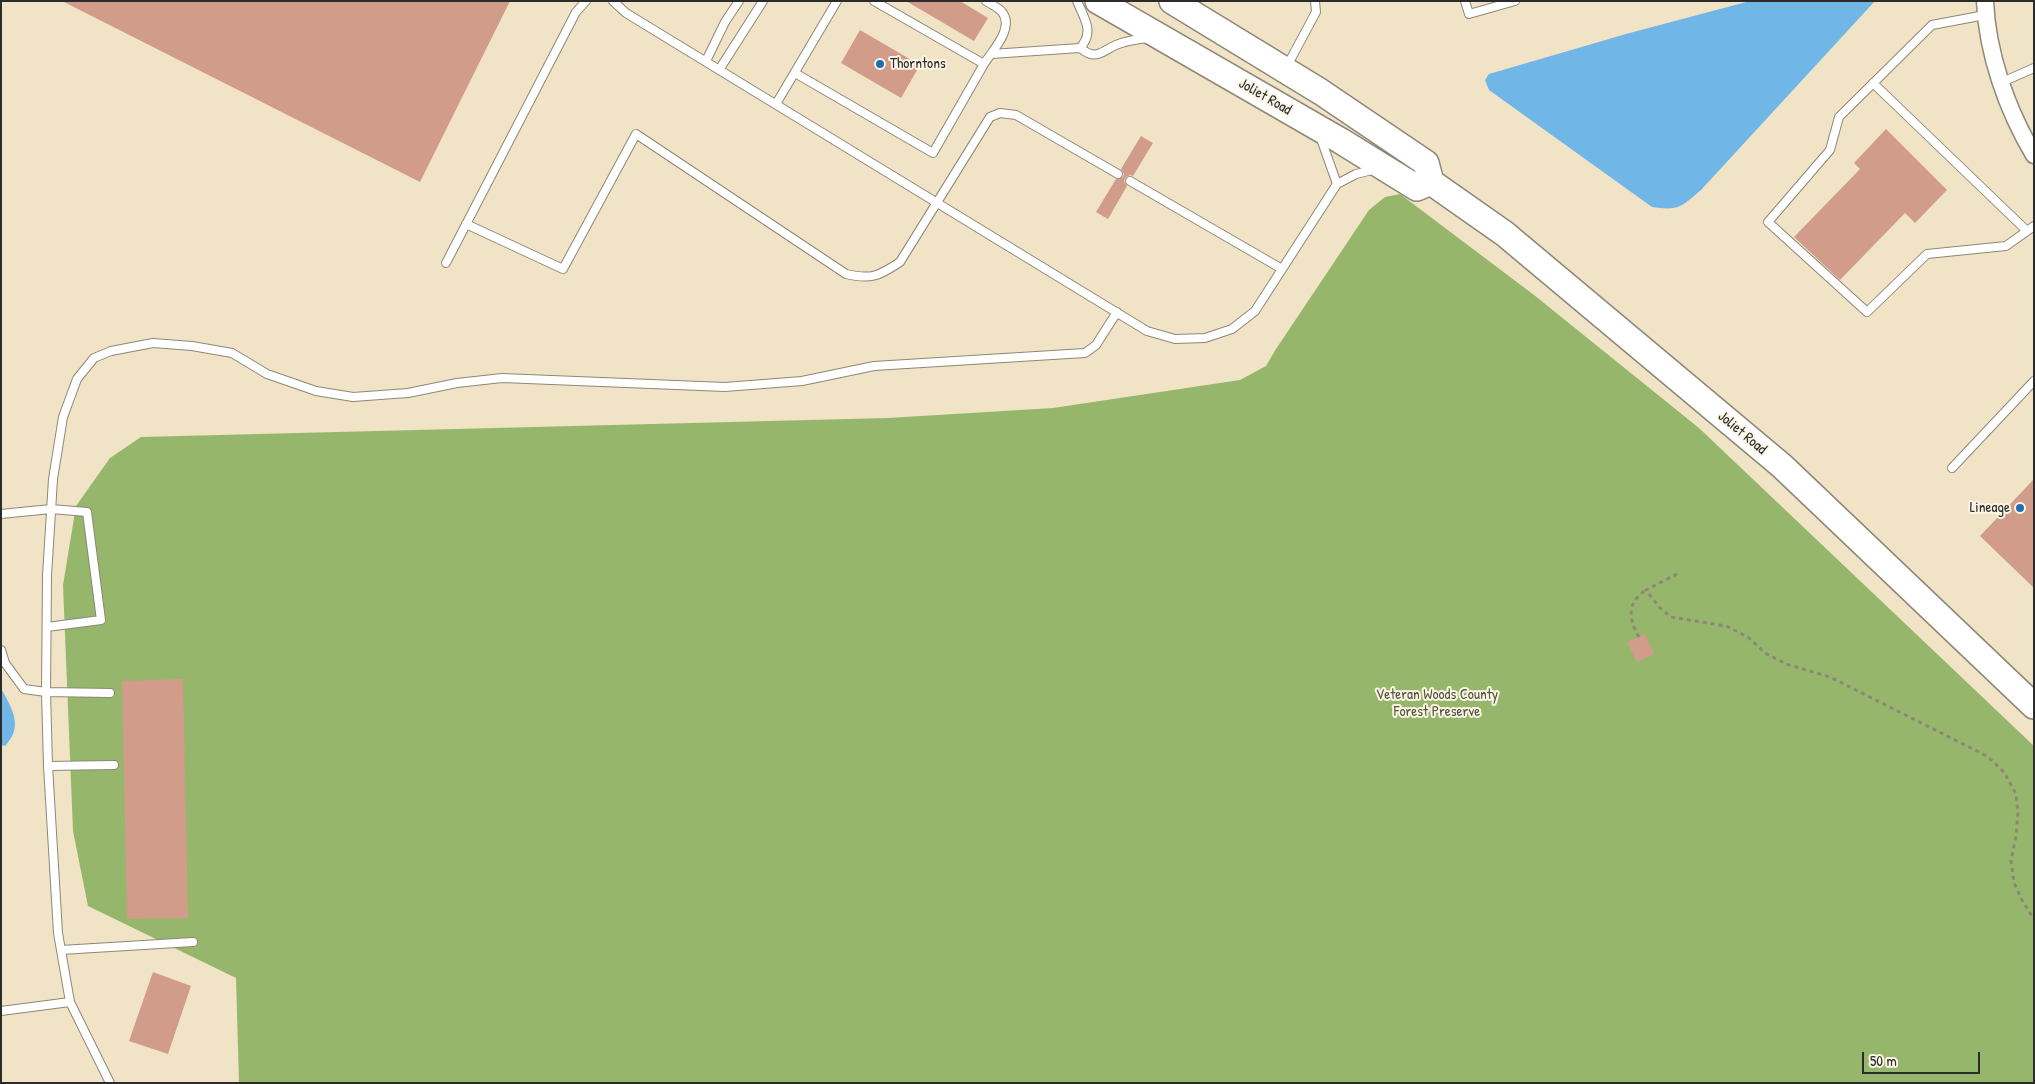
<!DOCTYPE html>
<html>
<head>
<meta charset="utf-8">
<style>
	body { margin:0 }
	#map { position:relative; width:2035px; height:1084px; overflow:hidden; background:#f1e3c5; font-family:"Patrick Hand",sans-serif }
	canvas { display:block }
	.frame { position:absolute; inset:0; border:2px solid #2b2b2b; pointer-events:none }
	.scale { position:absolute; left:1862px; top:1052px; width:118px; height:22px; box-sizing:border-box; border:2px solid #2b2b2b; border-top:0; padding-left:6px; font-size:15px; line-height:18px; white-space:nowrap; color:#2b2b2b; -webkit-text-stroke:4px #fcf5e5; paint-order:stroke }
</style>
</head>
<body>
<div id="map">
<canvas width="2035" height="1084"></canvas>
<div class="frame"></div>
<div class="scale">50 m</div>
</div>
<script>
const c = document.querySelector('canvas').getContext('2d');
c.lineJoin = 'round';
function fillPath(path, color) { c.fillStyle = color; c.fill(path, 'evenodd'); }
function stroke(path, color, width, dash) { c.strokeStyle = color; c.lineWidth = width; c.lineCap = dash ? 'butt' : 'round'; c.setLineDash(dash || []); c.stroke(path); }
function drawText(font, color, halo, rows, align = 'center') {
  c.font = font + ' "Patrick Hand",sans-serif'; c.lineWidth = 4; c.setLineDash([]); c.textBaseline = 'middle'; c.strokeStyle = halo; c.fillStyle = color; for (const [text, x, y, turn = 0] of rows) {
    c.save(); c.translate(x, y); c.rotate((+turn || 0) * Math.PI / 180); c.textAlign = isNaN(turn) ? turn : align; if (halo) c.strokeText(text, 0, 0); c.fillText(text, 0, 0); c.restore();
  }
}
fillPath(new Path2D(`
	M1400 194 1534 295 1699 428 2034 746V1083H239L236 978 88 906 73 831 63 585 76 506 110 458 141 437 888 418 1053 408 1240 380 1266 366 1276 349 1369 210 1385 197Z`), '#96b76b');
fillPath(new Path2D(`
	M1750 1H1875L1701 190C1681 207 1679 211 1652 207L1489 90 1485 80 1489 74 1626 34Z
	M1 688C12 709 24 726 5 746L1 745Z`), '#70b6e7');
fillPath(new Path2D(`
	M62 1H510L420 182Z
	M906 1H960L988 18 974 41Z
	M860 30 920 65 901 98 841 63Z
	M1886 129 1947 190 1915 223 1905 213 1840 280 1794 237 1860 169 1854 163Z
	M1141 136 1153 143 1133 176 1130 175 1125 178 1124 181 1127 186 1108 219 1096 212 1116 179 1123 177 1124 174 1121 169Z
	M2034 479V588L1980 536Z
	M1645 634 1654 654 1637 662 1627 642Z
	M183 679 188 918 127 919 122 681Z
	M153 972 191 986 168 1054 129 1041Z`), '#d29c8a');
const lane = new Path2D(`
	M613 1 626 13 1147 331 1175 339 1205 338 1232 329 1255 311 1337 184 1356 174 1376 169
	M1077 1C1084 18 1095 32 1080 48
	M1465 1 1469 14 1515 1
	M1985 15 1932 25 1839 117 1830 150 1768 222 1867 312 1927 254 2006 246 2034 226
	M991 54 1080 48C1097 61 1100 52 1116 45 1125 41 1138 39 1148 38
	M706 61 725 22 739 1
	M984 64C992 51 1015 28 1002 12 999 8 991 4 986 1
	M1286 68 1316 12 1315 1
	M719 70 763 1
	M795 73 933 153 984 64 874 1
	M1873 83 2027 231
	M2000 83 2034 68
	M776 104 837 1
	M1320 136 1337 184
	M1130 181 1282 269
	M466 224 563 269 636 134 846 274C871 280 879 276 900 262L990 117 1000 113 1016 115 1118 174
	M446 263 576 12 586 1
	M1952 468 2034 381
	M1 514 51 509 87 512 101 620 47 627
	M1 650 5 663 24 689 46 692 110 693
	M48 766 114 765
	M61 950 193 942
	M1 1011 70 1002
	M110 1083 70 1002 58 933 48 766 46 692 47 576 53 479 63 417 77 379 94 358 111 351 153 343 192 346 232 353 267 374 316 391 353 397 408 393 457 383 502 378 725 387 802 381 874 366 1085 353 1096 345 1117 312`);
const street = new Path2D(`
	M1985 1C1987 53 2007 110 2034 155`);
const primary = new Path2D(`
	M1098 1 1341 141 1417 188 1431 182
	M1172 1 1321 92 1426 163 1431 182 1505 234 1782 466 2034 706`);
stroke(lane, '#8e8778', 10);
stroke(street, '#8e8778', 19);
stroke(primary, '#8e8778', 28);
stroke(new Path2D(`
	M1677 574 1646 590 1660 608 1671 617 1726 626 1748 637 1765 653 1786 664 1830 677 1987 756 2004 772 2016 794 2018 813 2016 836 2011 861 2014 883 2023 902 2034 919
	M1639 637C1628 618 1627 603 1646 590`), '#8e8778', 3, [4, 4]);
stroke(lane, '#fff', 8);
stroke(street, '#fff', 16);
stroke(primary, '#fff', 25);
for (const [x, y, r, color] of [
	[880,64,5,"#1f6fb2"],
	[2020,508,5,"#1f6fb2"]
]) { const dot = new Path2D(); dot.arc(x, y, r, 0, 2 * Math.PI); c.fillStyle = color; c.fill(dot); stroke(dot, '#fcf5e5', 2); }
drawText('15px', '#2b2b2b', '#fcf5e5', [
	["Thorntons",890,64],
	["Lineage",2010,508,"right"]
], 'left');
drawText('15px', '#2b2b2b', '#fcf5e5', [
	["Joliet Road",1265,97,30],
	["Joliet Road",1742,433,40]
]);
drawText('15px', '#50563f', '#fcf5e5', [
	["Veteran Woods County",1437,695],
	["Forest Preserve",1437,712]
]);
</script>
</body>
</html>
